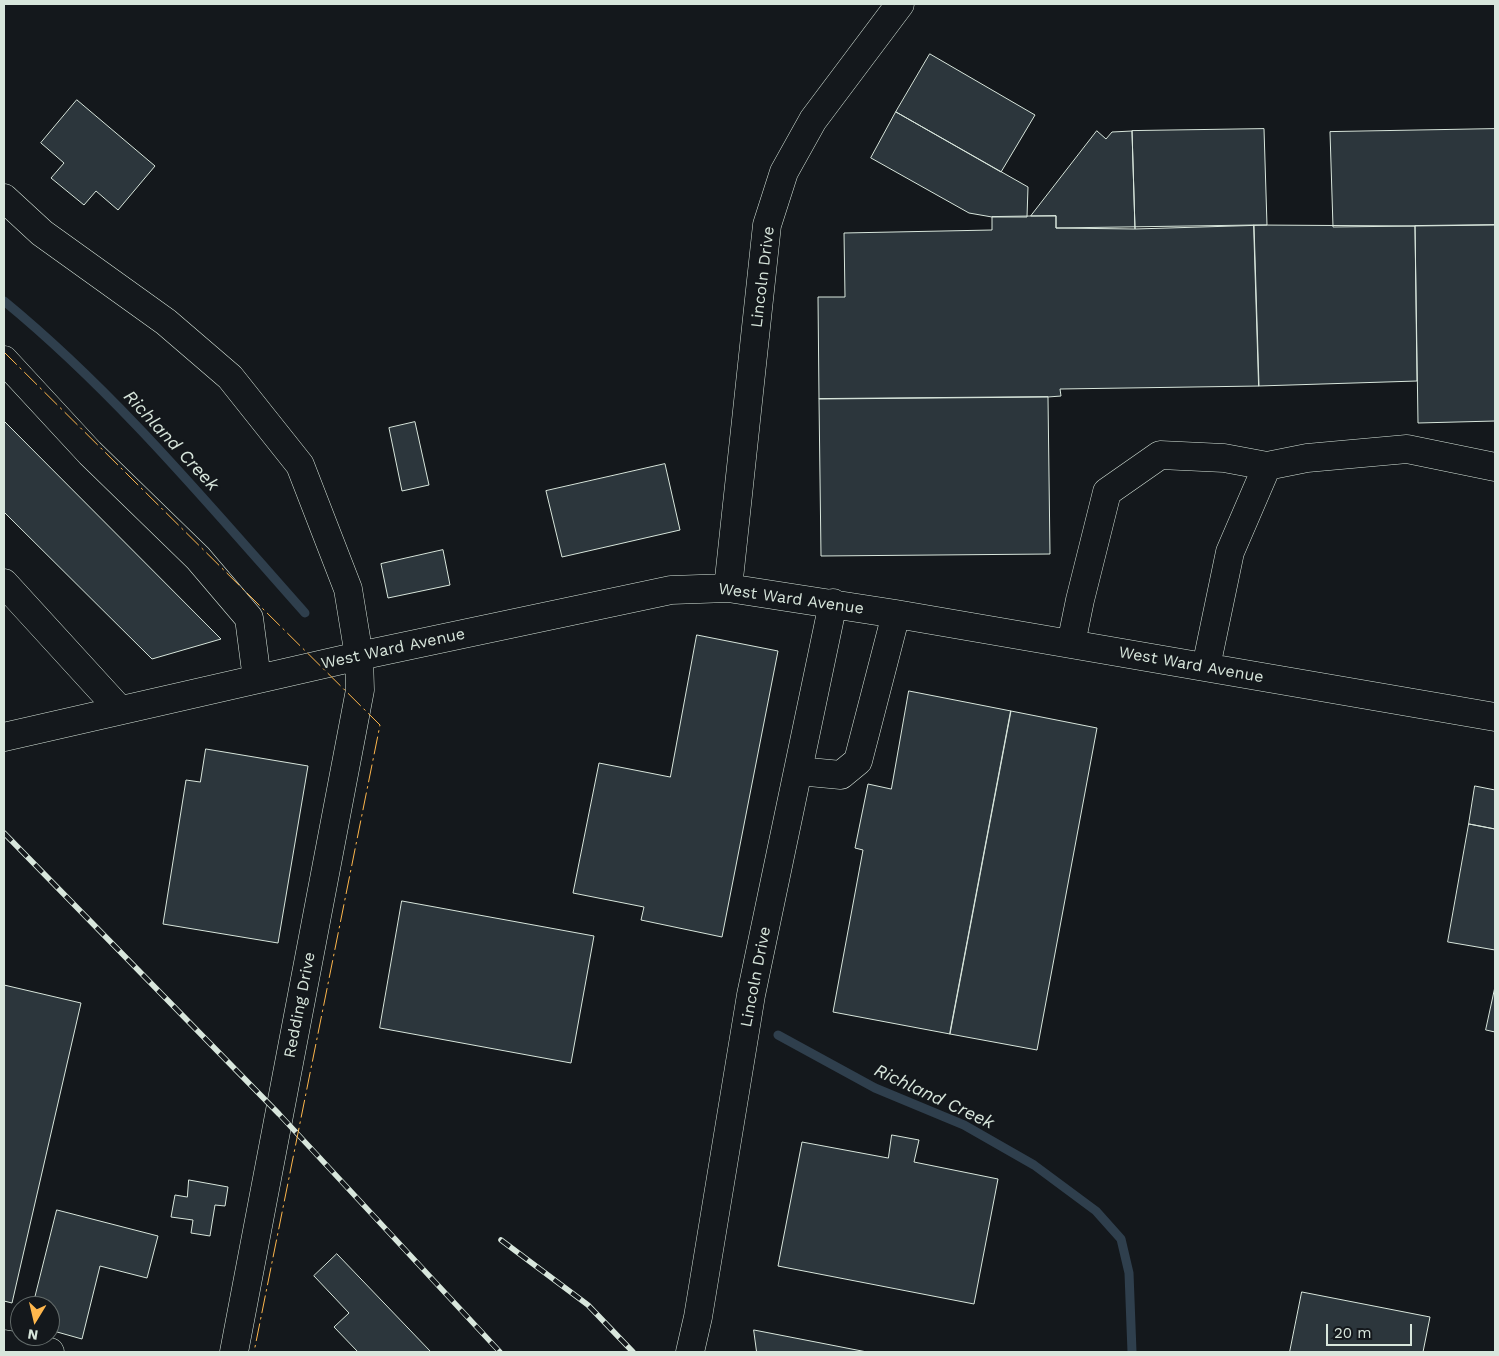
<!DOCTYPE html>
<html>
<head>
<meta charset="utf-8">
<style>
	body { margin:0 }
	#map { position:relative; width:1499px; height:1356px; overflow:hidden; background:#14181c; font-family:"Work Sans",sans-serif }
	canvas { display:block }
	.frame { position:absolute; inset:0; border:5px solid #d8e6dc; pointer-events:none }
	.north { position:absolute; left:10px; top:1296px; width:50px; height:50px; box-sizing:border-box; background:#14181c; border:1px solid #626a69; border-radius:50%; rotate:189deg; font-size:14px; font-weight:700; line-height:20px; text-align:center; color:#d8e6dc }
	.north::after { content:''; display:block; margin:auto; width:18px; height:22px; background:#ffb74d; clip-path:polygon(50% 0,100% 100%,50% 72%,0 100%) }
	.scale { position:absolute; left:1326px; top:1324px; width:86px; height:22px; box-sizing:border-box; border:2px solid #d8e6dc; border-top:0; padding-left:6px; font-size:15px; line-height:18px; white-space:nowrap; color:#d8e6dc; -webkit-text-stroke:4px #14181c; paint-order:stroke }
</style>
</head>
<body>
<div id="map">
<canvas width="1499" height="1356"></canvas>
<div class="frame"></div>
<div class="north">N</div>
<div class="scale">20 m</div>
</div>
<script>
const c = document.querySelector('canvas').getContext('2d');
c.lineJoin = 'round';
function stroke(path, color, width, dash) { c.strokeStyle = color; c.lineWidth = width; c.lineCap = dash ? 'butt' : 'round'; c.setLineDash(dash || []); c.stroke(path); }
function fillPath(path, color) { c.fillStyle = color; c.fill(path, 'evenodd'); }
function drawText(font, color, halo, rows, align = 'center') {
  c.font = font + ' "Work Sans",sans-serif'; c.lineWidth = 4; c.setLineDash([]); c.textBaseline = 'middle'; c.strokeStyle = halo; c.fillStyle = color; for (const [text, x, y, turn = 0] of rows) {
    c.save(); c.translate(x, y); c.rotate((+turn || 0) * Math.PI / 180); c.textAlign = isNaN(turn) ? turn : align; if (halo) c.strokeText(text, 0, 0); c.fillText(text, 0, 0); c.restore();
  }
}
stroke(new Path2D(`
	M4 301C116 393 209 505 305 613
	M778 1035 875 1088 964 1125 1034 1165 1096 1211 1121 1239 1129 1273 1132 1352`), '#2f3f4d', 9);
const building = new Path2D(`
	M930 54 1035 115 1001 172 896 112Z
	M77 100 155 166 118 210 96 191 84 205 51 178 64 163 41 143Z
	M896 112 1028 187 1027 217H992L969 213 871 158Z
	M1264 129 1267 225 1135 229 1132 131Z
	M1495 129V225L1333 227 1330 132Z
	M1097 131 1106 139 1112 132 1132 131 1135 229 1056 228V216H1031Z
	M1056 216V228L1254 225 1259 386 1060 389 1061 396 1048 397 819 399 818 297H845L844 233 992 230V217Z
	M1254 225 1415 226 1417 381 1259 386Z
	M1495 225V421L1418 423 1415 226Z
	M1048 397 1050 554 821 556 819 399Z
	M4 421 221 639 152 659 4 512Z
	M415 422 429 485 402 491 389 428Z
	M665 464 680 530 562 557 546 491Z
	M443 550 450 585 388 598 381 564Z
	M697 635 778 651 722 937 641 920 644 907 573 893 599 763 670 777Z
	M909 691 1011 711 950 1034 833 1012 863 850 855 848 868 784 891 789Z
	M1011 711 1097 728 1037 1050 950 1034Z
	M206 749 308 766 278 943 163 924 186 780 200 782Z
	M1475 786 1495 790V829L1469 824Z
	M1469 824 1495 829V950L1448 942Z
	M402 901 594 936 571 1063 380 1028Z
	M4 985 81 1003 12 1303 4 1301Z
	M1495 987V1032L1486 1030Z
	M892 1135 919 1140 914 1162 998 1179 974 1304 778 1266 802 1142 888 1158Z
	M189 1180 228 1187 225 1206 215 1205 210 1236 191 1233 193 1220 171 1217 175 1195 187 1197Z
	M57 1210 158 1236 147 1278 100 1266 82 1339 50 1330V1306H33Z
	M337 1254 431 1352H358L334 1327 349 1313 314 1276Z
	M1302 1292 1430 1317 1423 1352H1290Z
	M754 1330 867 1352H757Z`);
fillPath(building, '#2c363c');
stroke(building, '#d8e6dc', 1);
const minor = new Path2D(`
	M4 198 42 233 166 322 230 377 300 465 348 589 359 656 360 690 234 1352
	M4 360 90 453 198 558 249 618 257 679
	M4 583 120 710
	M728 588 767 225 784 172 813 120 900 4
	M1071 644 1080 600 1107 492 1160 455 1224 458 1267 466
	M1206 667 1230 552 1267 466 1307 458 1407 449 1495 467
	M4 737 359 656 671 590 728 588 896 614 1495 717
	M798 771 841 775 858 761 896 614
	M4 1344 50 1352
	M690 1352 698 1317 751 995 833 603`);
stroke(minor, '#d8e6dc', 29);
stroke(minor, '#14181c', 28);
const rail = new Path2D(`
	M4 833 279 1114 500 1352
	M501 1240 588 1305 633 1352`);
stroke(rail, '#d8e6dc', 5.5);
stroke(rail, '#14181c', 4, [11]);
stroke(new Path2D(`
	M4 352 380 725 254 1352`), '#ffb74d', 1, [18, 4, 2.5, 4]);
drawText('16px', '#d8e6dc', '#14181c', [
	["Lincoln Drive",763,277,-83],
	["West Ward Avenue",791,599,8],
	["West Ward Avenue",393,649,-12],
	["West Ward Avenue",1191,665,10],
	["Lincoln Drive",756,977,-79],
	["Redding Drive",300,1005,-79]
]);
drawText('italic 18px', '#d8e6dc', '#14181c', [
	["Richland Creek",171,441,47],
	["Richland Creek",934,1097,25]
]);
</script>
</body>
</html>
